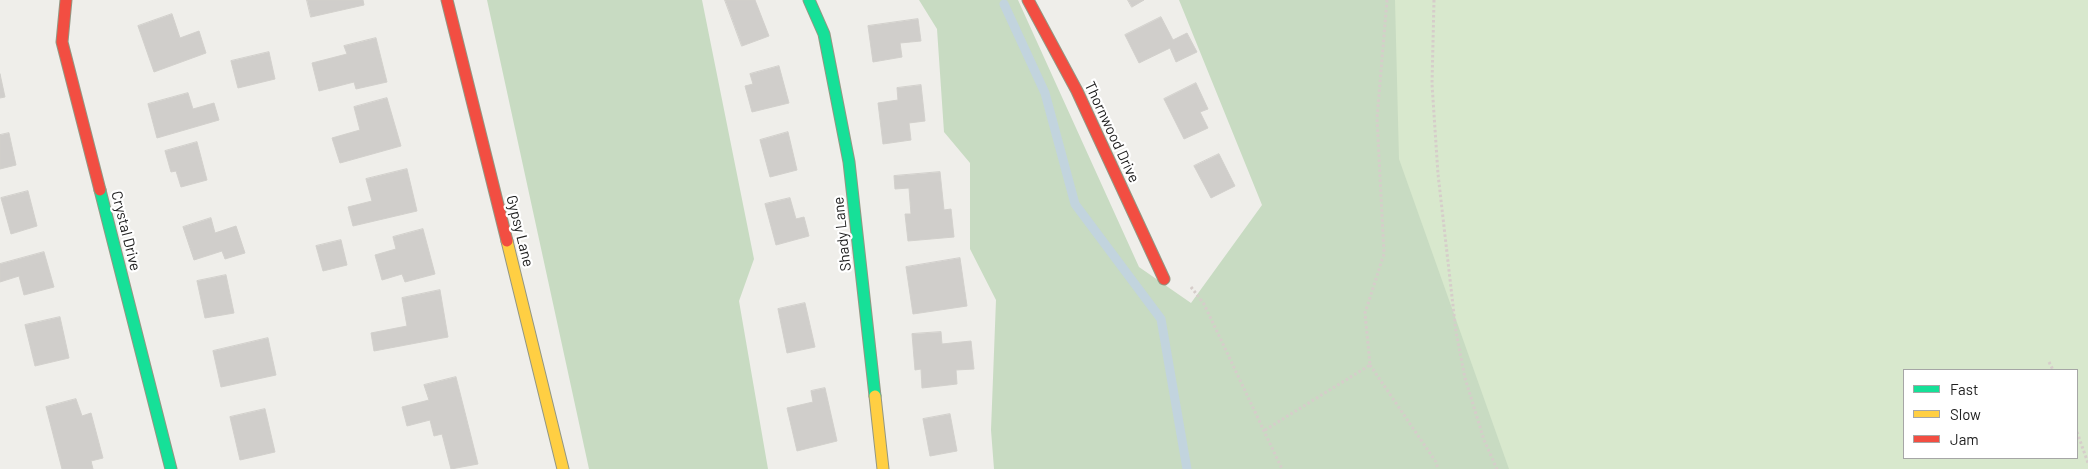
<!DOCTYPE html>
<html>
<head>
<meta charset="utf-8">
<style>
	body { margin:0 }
	#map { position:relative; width:2088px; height:469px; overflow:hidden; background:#efeeea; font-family:Barlow,sans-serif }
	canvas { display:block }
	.legend { position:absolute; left:1903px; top:369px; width:175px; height:90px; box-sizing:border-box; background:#fff; border:1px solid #a6a6a6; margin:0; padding:6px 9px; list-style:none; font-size:15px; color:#212121 }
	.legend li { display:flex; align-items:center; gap:10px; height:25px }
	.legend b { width:25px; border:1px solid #a6a6a6 }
</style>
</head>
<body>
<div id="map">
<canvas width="2088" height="469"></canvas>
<ul class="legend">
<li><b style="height:6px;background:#16e098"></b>Fast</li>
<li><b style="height:6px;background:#ffcf43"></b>Slow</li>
<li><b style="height:6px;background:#f24e42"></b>Jam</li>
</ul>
</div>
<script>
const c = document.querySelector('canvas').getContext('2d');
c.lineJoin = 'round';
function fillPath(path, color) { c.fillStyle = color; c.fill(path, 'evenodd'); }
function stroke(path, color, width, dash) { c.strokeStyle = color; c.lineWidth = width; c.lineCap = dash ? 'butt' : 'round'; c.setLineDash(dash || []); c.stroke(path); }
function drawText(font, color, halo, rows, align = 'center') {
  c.font = font + ' Barlow,sans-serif'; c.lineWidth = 4.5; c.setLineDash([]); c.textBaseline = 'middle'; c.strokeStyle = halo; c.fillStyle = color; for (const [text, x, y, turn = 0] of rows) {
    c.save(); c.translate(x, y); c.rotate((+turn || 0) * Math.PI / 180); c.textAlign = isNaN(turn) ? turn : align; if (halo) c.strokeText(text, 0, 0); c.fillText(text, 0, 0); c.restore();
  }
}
fillPath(new Path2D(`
	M1386 0H2088V469H1449L1376 197ZM1904 370H2077V458H1904Z`), '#d8e8cd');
fillPath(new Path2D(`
	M487 0H702L754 259 739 301 768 469H589Z
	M919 0H1018L1139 267 1191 303 1262 205 1179 0H1395L1399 159 1509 469H994L991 430 996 300 970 249V163L944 132 937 29Z`), '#c8dbc2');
stroke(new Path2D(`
	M1004 4 1045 93 1075 204 1161 319 1187 469`), '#c2d4de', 9);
const building = new Path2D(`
	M307 0H363L364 5 311 17Z
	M725 0H755L769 36 742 46Z
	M1128 0H1144L1132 7Z
	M172 14 180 38 199 31 206 53 154 72 138 26Z
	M1161 17 1173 40 1187 33 1197 52 1176 62 1170 48 1139 63 1125 35Z
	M918 19 921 41 900 43 902 57 873 62 868 26Z
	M376 38 387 82 356 89 354 82 319 91 312 63 347 54 344 46Z
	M269 52 275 79 238 88 231 61Z
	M779 66 789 103 752 112 745 86 753 84 750 74Z
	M0 74 5 97 0 98Z
	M1196 83 1208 109 1200 112 1208 128 1184 139 1164 99Z
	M921 85 925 121 909 123 911 140 883 144 878 103 898 100 897 88Z
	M188 93 193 109 214 103 219 120 157 138 148 104Z
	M387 98 401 146 340 163 332 138 360 130 354 107Z
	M788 132 797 170 770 177 760 140Z
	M9 133 16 165 0 169V135Z
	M197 142 207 180 181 187 176 171 171 172 165 151Z
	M1219 154 1235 186 1211 198 1194 166Z
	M407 169 417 211 353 226 348 207 372 201 366 179Z
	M940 172 944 210 951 209 954 237 908 241 905 214H911L909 188 895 189 894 176Z
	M28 191 37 226 11 234 1 198Z
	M790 198 796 219 804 217 809 236 776 245 765 204Z
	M211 218 215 233 236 226 245 253 225 259 222 251 194 260 183 227Z
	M423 229 435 274 405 282 402 274 382 280 375 255 396 249 393 237Z
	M341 240 347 265 323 271 316 246Z
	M44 252 54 287 24 295 19 276 0 282V264Z
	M960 258 967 306 913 314 906 267Z
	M226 275 234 313 205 318 197 281Z
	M440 290 448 337 374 351 371 333 407 326 402 298Z
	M805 303 815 347 787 353 778 309Z
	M60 317 69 358 35 366 25 325Z
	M941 332 942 344 971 341 974 369 956 370 957 384 922 388 921 369 915 370 912 334Z
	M268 338 276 375 221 387 213 351Z
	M456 377 478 464 451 469 442 434 434 436 430 420 407 426 402 407 429 400 424 385Z
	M825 388 837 441 797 451 787 408 813 402 811 391Z
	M76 399 82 416 91 413 103 458 91 461 93 469H62L46 407Z
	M265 409 275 452 240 460 230 417Z
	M950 414 957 451 930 456 923 419Z`);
fillPath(building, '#d0cecb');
stroke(building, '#d2d0cc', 1);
const fast = new Path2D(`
	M809 0 824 34 849 162 875 396
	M100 190 171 469`);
const slow = new Path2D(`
	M507 241 563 469
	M875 396 883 469`);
const jam = new Path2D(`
	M66 0 62 42 100 190
	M447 0 507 241
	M1028 0 1077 91 1164 279`);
stroke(fast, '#939783', 13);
stroke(slow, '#939783', 13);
stroke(jam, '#939783', 13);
stroke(new Path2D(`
	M1434 0 1432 84 1438 174 1456 332 1465 378 1484 440 1497 469
	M1191 287 1204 304 1282 469
	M2049 362 2053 370
	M1370 365 1436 462 1438 469
	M1265 430 1370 365 1365 313 1384 254 1377 118 1387 0
	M2077 432 2088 463`), '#d6cdca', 3, [2.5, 2.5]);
stroke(fast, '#16e098', 11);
stroke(slow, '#ffcf43', 11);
stroke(jam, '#f24e42', 11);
drawText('15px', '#212121', '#fff', [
	["Thornwood Drive",1112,132,65],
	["Crystal Drive",126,231,76],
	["Gypsy Lane",520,231,76],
	["Shady Lane",842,234,-96]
]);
</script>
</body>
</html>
